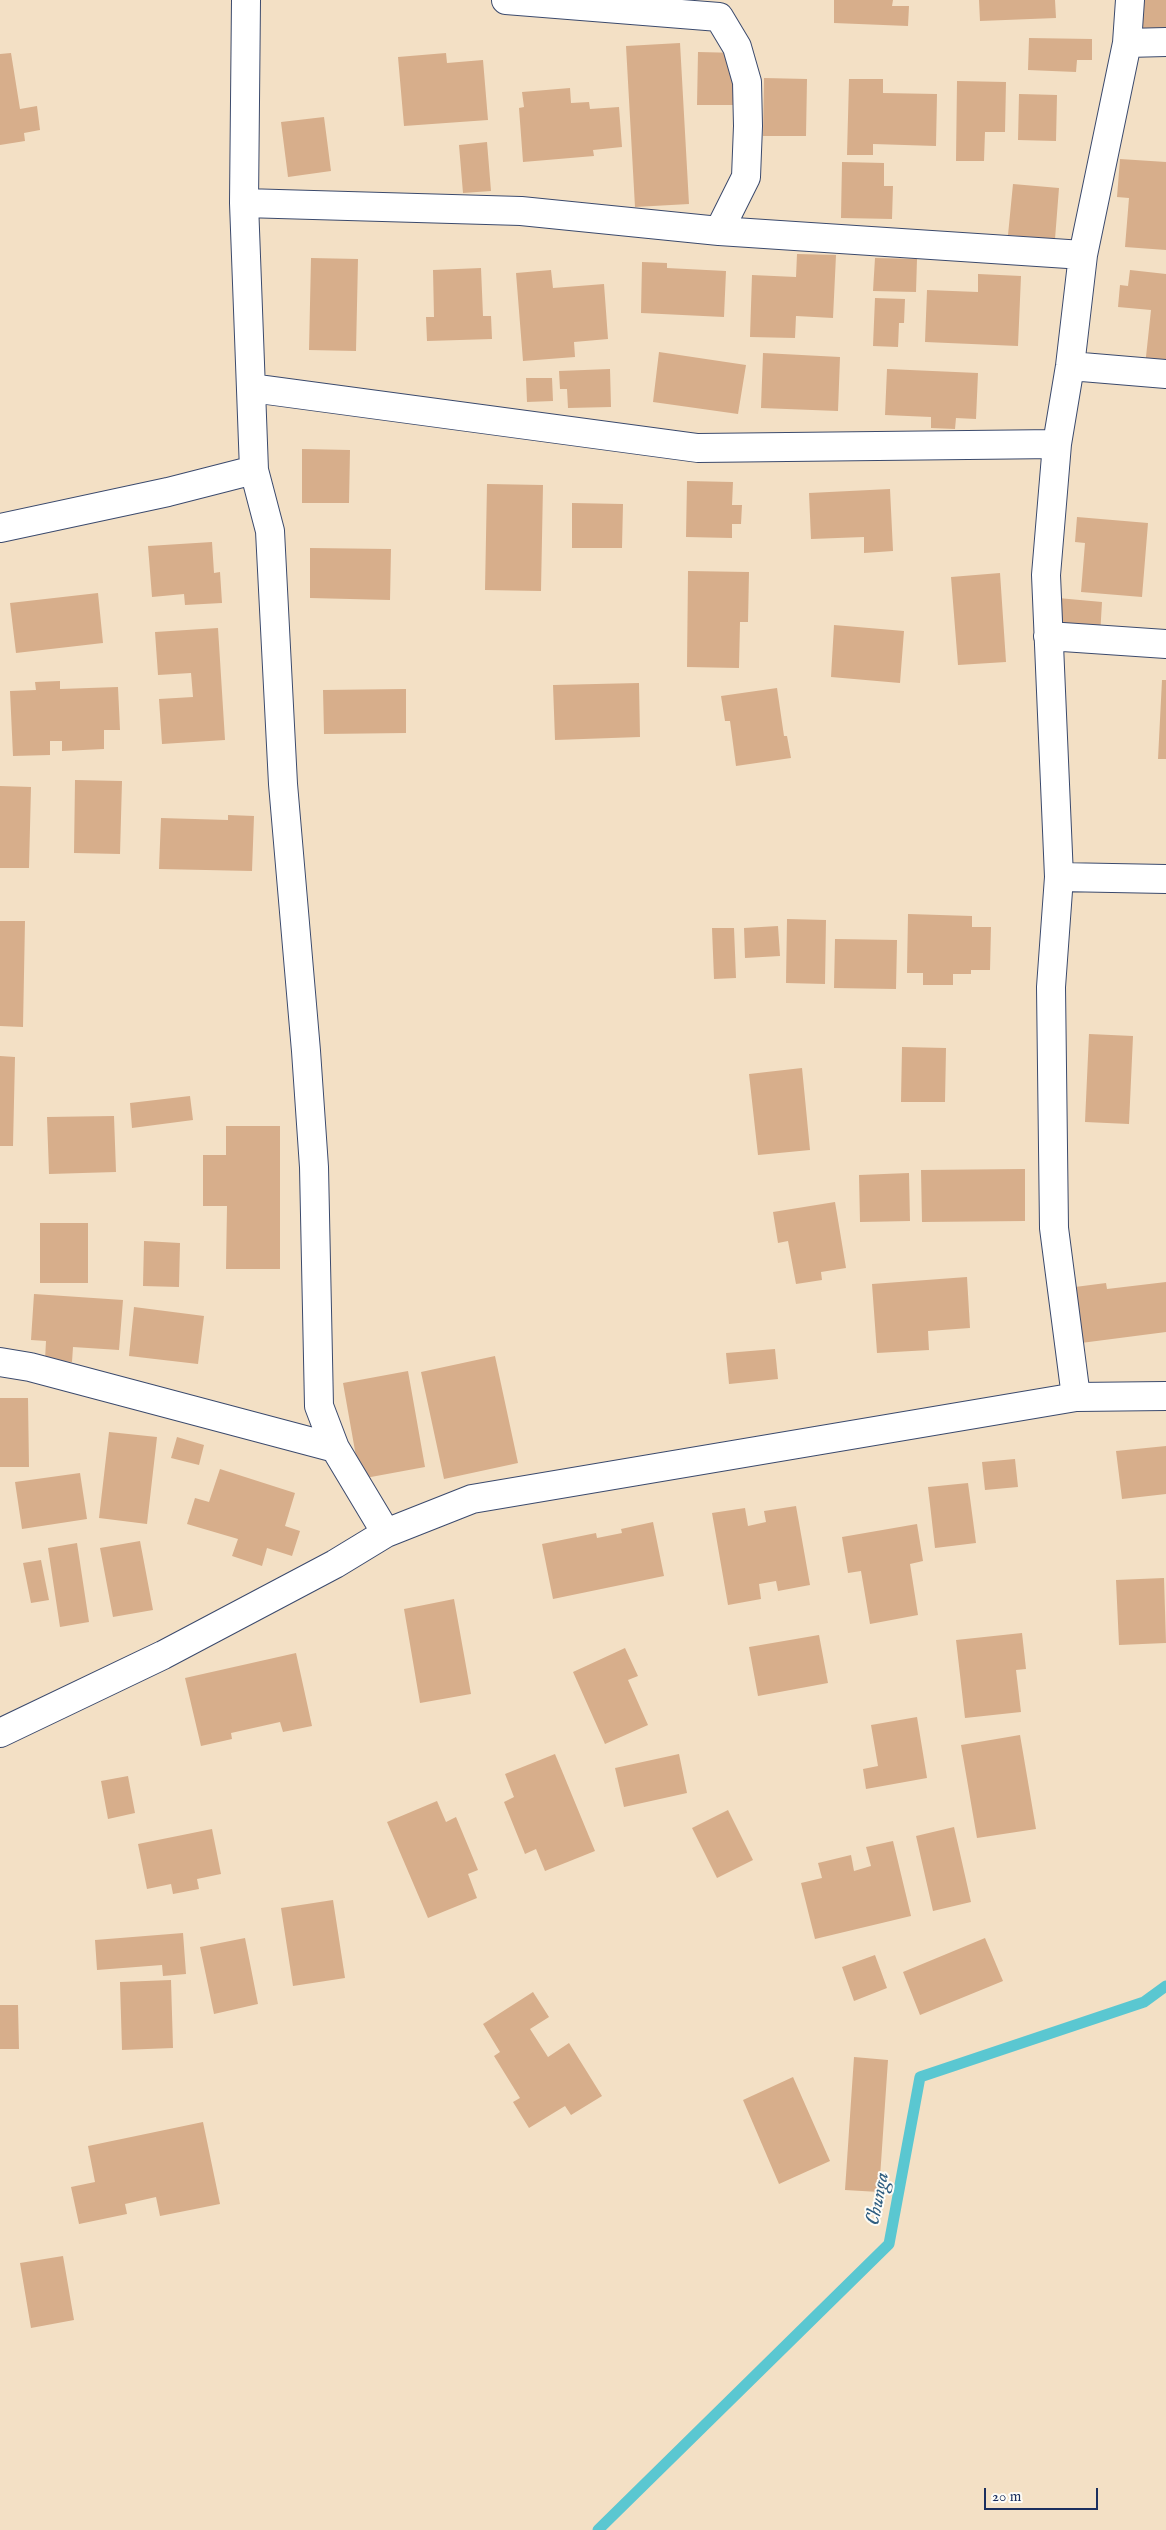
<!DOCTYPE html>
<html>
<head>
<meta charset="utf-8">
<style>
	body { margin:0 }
	#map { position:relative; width:1166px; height:2530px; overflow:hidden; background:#f3e0c5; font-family:"IM FELL English",serif }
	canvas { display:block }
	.scale { position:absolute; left:984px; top:2488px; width:114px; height:22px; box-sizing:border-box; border:2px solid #1b2f5e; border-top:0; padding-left:6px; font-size:15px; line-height:18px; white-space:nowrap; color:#1b2f5e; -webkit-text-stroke:4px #fdfcf7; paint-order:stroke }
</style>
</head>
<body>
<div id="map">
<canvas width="1166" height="2530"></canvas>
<div class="scale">20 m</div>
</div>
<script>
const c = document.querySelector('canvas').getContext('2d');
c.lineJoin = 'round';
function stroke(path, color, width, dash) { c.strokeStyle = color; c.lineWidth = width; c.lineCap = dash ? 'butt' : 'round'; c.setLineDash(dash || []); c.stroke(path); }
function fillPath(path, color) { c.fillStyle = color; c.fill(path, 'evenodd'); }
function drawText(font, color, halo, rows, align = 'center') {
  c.font = font + ' "IM FELL English",serif'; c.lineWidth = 4; c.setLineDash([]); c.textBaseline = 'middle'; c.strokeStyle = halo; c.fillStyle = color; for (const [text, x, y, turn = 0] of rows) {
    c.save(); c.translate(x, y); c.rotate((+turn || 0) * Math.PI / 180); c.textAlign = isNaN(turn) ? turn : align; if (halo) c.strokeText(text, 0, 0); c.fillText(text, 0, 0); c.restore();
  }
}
stroke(new Path2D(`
	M598 2530 889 2244 920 2077 1144 2002 1166 1986`), '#5ac7d1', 11);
fillPath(new Path2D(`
	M834 0H893L892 6H909L908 26 834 23Z
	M979 0H1055L1056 18 980 21Z
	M1140 0H1166V29L1138 28Z
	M1029 38 1092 39V60H1077L1076 72 1028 70Z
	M680 43 689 204 635 207 626 46Z
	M698 52 739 53 737 105H697Z
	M11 53 20 109 37 106 40 130 24 133 25 141 0 145V54Z
	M446 53 447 63 483 60 488 120 404 126 398 57Z
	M764 78 807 79 806 136H763Z
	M849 79H883V93L937 94 936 146 873 144V155H847Z
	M957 81 1006 82 1005 132H985L984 161H956Z
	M570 88 571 103 589 102 590 109 619 107 622 147 593 150 594 156 523 162 519 108 524 107 522 92Z
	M1019 94 1057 95 1056 141 1018 140Z
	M324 117 331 171 288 177 281 122Z
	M487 142 491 191 463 193 459 145Z
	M1120 159 1166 162V250L1125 247 1129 198 1117 197Z
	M842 162 884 163V186H893L892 219 841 218Z
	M1013 184 1059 188 1055 239 1008 235Z
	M797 254 836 255 833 318 796 316 795 338 750 337 752 275 796 277Z
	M311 258 358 259 356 351 309 350Z
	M875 258 917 259 916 292 873 291Z
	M642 262 667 263V268L726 271 724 317 641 313Z
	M481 268 483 316H491L492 339 427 341 426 317H434L433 270Z
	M551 270 553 288 604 284 608 339 574 342 575 357 523 361 516 273Z
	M1130 270 1166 274V369L1145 366 1151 310 1118 307 1120 285 1128 286Z
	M978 274 1021 276 1018 346 925 342 927 290 978 292Z
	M875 298 905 299 904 323H899L898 347 873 346Z
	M659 352 746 365 738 414 653 402Z
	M763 353 840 357 838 411 761 408Z
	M610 369 611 407 568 408 567 389H560L559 371Z
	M887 369 978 373 976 419 956 418 955 429 931 428V417L885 415Z
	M526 378H552L553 401 527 402Z
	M302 449 350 450 349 503H302Z
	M687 481 733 482 732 505H742L741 524H732V538L686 537Z
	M487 484 543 485 541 591 485 590Z
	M890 489 893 551 864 553V537L811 539 809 493Z
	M572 503 623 504 622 548H572Z
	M1077 517 1148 523 1142 597 1081 592 1085 543 1075 542Z
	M212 542 214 573 220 572 222 603 185 605 184 594 152 597 148 546Z
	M310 548 391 549 390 600 310 598Z
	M688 571 749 572 748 622H740L739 668 687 667Z
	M1000 573 1006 662 958 665 951 577Z
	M98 593 103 643 16 653 10 603Z
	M1058 598 1102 602 1100 636 1055 633Z
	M834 625 904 631 900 683 831 677Z
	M218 628 225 740 162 744 159 699 193 697 191 673 158 675 155 632Z
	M1162 680H1166V759H1158Z
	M60 681V689L118 687 120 730H104V749L62 751V741H50V755L13 756 10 691 36 690 35 682Z
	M639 683 640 737 555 740 553 685Z
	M777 688 784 736H787L791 758 736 766 730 721H725L721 696Z
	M406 689V733L324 734 323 690Z
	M75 780 122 781 120 854 74 853Z
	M0 786 31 787 29 868H0Z
	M228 815 254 816 252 871 159 869 161 818 228 820Z
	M908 914 972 916V927H991L990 970H971V974H953V985H923V973H907Z
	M787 919 826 920 825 984 786 983Z
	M0 921H25L23 1027 0 1026Z
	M778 926 780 956 745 958 744 928Z
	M712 928H734L736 978 714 979Z
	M835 939 897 940 896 989 834 988Z
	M1089 1034 1133 1036 1129 1124 1085 1122Z
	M902 1047 946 1048 945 1102H901Z
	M0 1056 15 1057 13 1146H0Z
	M802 1068 810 1150 758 1155 749 1074Z
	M190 1096 193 1120 132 1128 130 1103Z
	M114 1116 116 1172 49 1174 47 1117Z
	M226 1126H280V1269H226L227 1206H203V1155H226Z
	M1025 1169V1221L922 1222 921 1170Z
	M909 1173 910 1221 860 1222 859 1175Z
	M835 1202 846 1268 821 1272 822 1280 796 1284 788 1241 778 1243 773 1212Z
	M40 1223H88V1283H40Z
	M144 1241 180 1243 179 1287 143 1286Z
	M967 1277 970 1328 928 1331 929 1350 877 1353 872 1284Z
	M1166 1282V1332L1081 1343 1075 1287 1106 1283 1107 1289Z
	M34 1294 123 1300 119 1350 73 1347 72 1362 45 1360 46 1341 31 1340Z
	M134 1307 204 1316 198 1364 129 1356Z
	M775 1349 778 1379 729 1384 726 1353Z
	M495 1356 518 1463 444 1479 421 1372Z
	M408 1371 425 1467 360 1479 343 1383Z
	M0 1398H28L29 1467H0Z
	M109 1432 157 1437 147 1524 99 1518Z
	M177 1437 204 1445 199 1465 171 1458Z
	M1166 1446V1494L1122 1499 1116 1451Z
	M1015 1459 1018 1487 985 1490 982 1462Z
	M220 1469 295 1493 285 1526 300 1531 292 1556 267 1548 262 1566 232 1556 238 1539 187 1524 195 1498 209 1502Z
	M80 1473 87 1519 22 1529 15 1482Z
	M968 1483 976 1543 935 1548 928 1487Z
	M796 1506 810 1585 778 1591 776 1581 759 1584 761 1599 728 1605 712 1513 745 1508 748 1526 766 1522 764 1511Z
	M653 1522 664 1576 553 1599 542 1544 596 1533 597 1538 622 1533 621 1529Z
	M917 1524 923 1561 910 1564 918 1615 870 1624 861 1571 848 1573 842 1537Z
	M140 1541 153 1610 113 1617 100 1548Z
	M77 1543 89 1622 60 1627 48 1548Z
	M41 1560 49 1600 31 1603 23 1563Z
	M1164 1578 1166 1643 1119 1645 1116 1580Z
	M454 1599 471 1694 420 1703 404 1609Z
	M1022 1633 1026 1669 1016 1670 1021 1712 965 1718 956 1640Z
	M819 1635 828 1683 758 1696 749 1647Z
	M625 1648 638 1676 628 1680 648 1725 605 1744 573 1672Z
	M296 1653 312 1726 283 1732 280 1722 231 1733 232 1739 201 1746 185 1678Z
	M917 1717 927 1778 866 1789 863 1769 878 1766 871 1725Z
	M1020 1735 1036 1829 977 1838 961 1745Z
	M555 1754 595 1851 545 1871 536 1849 525 1854 504 1802 514 1797 505 1774Z
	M679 1754 687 1793 624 1807 615 1768Z
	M128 1776 135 1813 108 1819 101 1781Z
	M437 1801 446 1822 456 1817 478 1870 468 1874 477 1898 428 1918 387 1822Z
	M728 1810 753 1860 717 1878 692 1828Z
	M954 1827 971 1902 933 1911 916 1836Z
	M212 1829 221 1874 197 1879 199 1889 173 1894 171 1884 147 1889 138 1844Z
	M893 1841 911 1916 815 1939 801 1883 822 1878 818 1863 851 1855 854 1871 871 1866 866 1847Z
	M333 1900 345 1978 293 1986 281 1908Z
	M183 1933 186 1974 163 1976 162 1965 97 1970 95 1940Z
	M245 1938 258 2004 214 2014 200 1947Z
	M985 1938 1003 1981 920 2015 903 1972Z
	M875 1955 887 1988 854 2001 842 1967Z
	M171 1980 173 2048 122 2050 120 1982Z
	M533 1992 549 2017 530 2029 548 2057 569 2043 602 2096 571 2115 565 2106 529 2128 513 2102 520 2098 494 2056 500 2052 483 2024Z
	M0 2005H18L19 2049H0Z
	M854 2057 888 2060 879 2192 845 2190Z
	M793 2077 830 2161 779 2184 743 2100Z
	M203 2122 220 2204 160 2216 156 2197 125 2204 127 2214 79 2224 71 2187 95 2182 88 2146Z
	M63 2256 74 2320 31 2328 20 2263Z`), '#d7ae8b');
const street = new Path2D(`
	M246 0 244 203 254 470 270 531 283 784 306 1051 314 1167 319 1406 335 1448 386 1533
	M506 0 719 17 737 47 747 82 748 126 746 177 719 231
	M1127 43 1166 42
	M244 203 521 211 719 231 1083 255
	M1070 366 1166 374
	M252 388 698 448 1057 444
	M0 528 168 492 254 470
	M1048 636 1166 644
	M1059 877 1166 879
	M0 1362 30 1367 335 1448
	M1076 1397 1054 1228 1051 987 1059 877 1046 575 1057 444 1070 366 1083 255 1127 43 1130 0
	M0 1733 163 1655 335 1564 386 1533 472 1499 1076 1397 1166 1396`);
stroke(street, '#3b4a6d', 30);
stroke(street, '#fff', 28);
drawText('italic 20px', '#2e5d80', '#fdfcf7', [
	["Chunga",879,2199,-79]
]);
</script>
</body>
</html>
